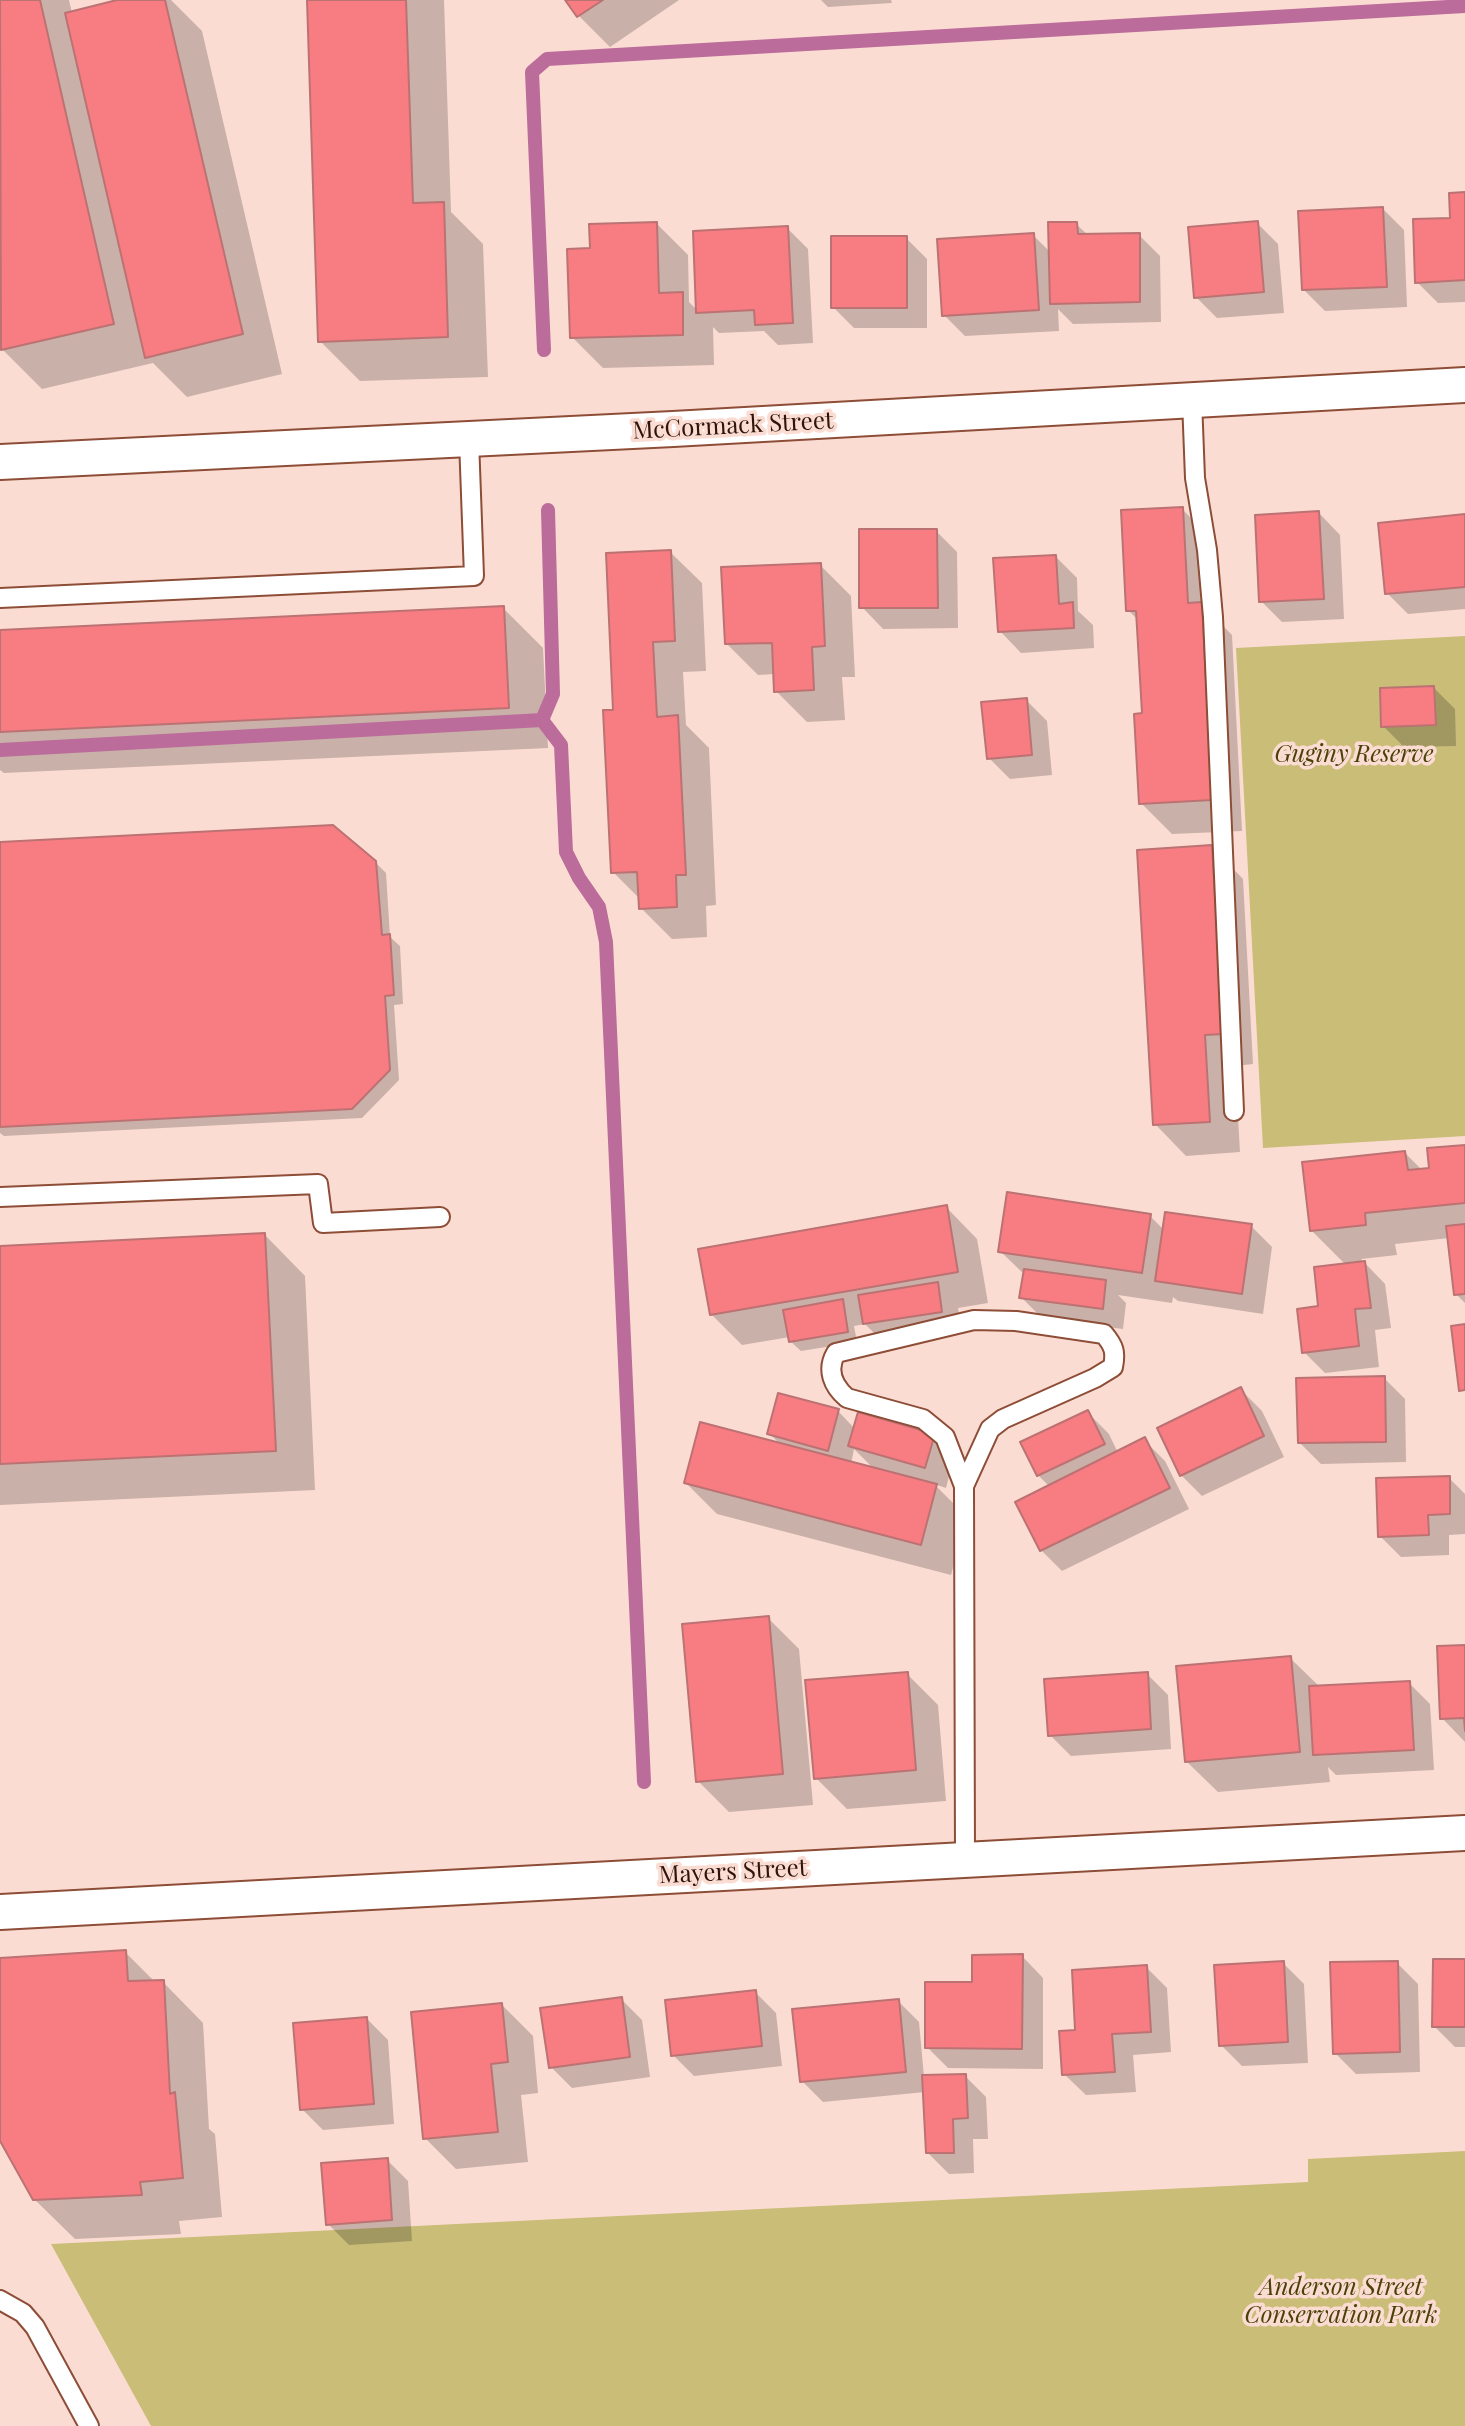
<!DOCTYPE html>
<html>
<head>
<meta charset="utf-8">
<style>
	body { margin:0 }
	canvas { display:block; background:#fbdcd2 }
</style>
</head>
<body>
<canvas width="1465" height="2426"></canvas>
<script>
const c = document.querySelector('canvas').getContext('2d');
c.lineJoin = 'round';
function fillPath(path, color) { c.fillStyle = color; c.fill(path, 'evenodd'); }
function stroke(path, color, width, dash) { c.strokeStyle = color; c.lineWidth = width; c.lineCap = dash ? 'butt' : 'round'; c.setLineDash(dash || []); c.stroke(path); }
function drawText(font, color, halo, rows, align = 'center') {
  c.font = font + ' "Playfair Display",serif'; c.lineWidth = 7; c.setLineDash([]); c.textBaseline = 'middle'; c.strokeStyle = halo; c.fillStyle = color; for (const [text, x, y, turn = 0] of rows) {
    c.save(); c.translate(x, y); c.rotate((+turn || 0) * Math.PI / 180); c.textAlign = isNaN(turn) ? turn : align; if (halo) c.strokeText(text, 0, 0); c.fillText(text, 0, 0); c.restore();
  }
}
fillPath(new Path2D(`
	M1465 636V1136L1263 1148 1236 648Z
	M1465 2151V2426H151L51 2244 1308 2182V2159Z`), '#cabd78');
fillPath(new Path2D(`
	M0 0H69L72 13 126 0H171L202 31 282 374 187 397 153 363 42 389 2 349 0 338Z
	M309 0H444L451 212 483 244 488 377 360 381 320 341Z
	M568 0H679L610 47 579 16Z
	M821 0H891L892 3 828 7Z
	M1465 194V302L1438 303 1417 282Z
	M1383 209 1404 230 1407 307 1325 311 1304 290Z
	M1257 223 1278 244 1284 313 1217 318 1196 297Z
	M657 224 688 255 689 302 698 311 787 228 808 249 813 343 778 345 764 331 719 333 713 327 714 365 603 368 572 337Z
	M1076 224 1089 236 1139 235 1160 256 1161 322 1073 324 1058 309 1059 331 965 336 944 315 1033 235 1051 253Z
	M906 238 927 259V328H854L833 307Z
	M1182 509 1213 540 1218 621 1232 635 1242 831 1172 834 1141 803 1144 715 1139 621 1128 610Z
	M1319 513 1340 535 1344 619 1282 622 1261 601Z
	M1465 516V609L1408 614 1387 593Z
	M936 531 957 552 958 628 883 629 862 607Z
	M670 552 702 583 706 671 683 672 686 725 709 748 716 905 706 906 707 937 672 939 641 908V900L613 872 615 712Z
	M1056 557 1077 578 1078 611 1093 625 1094 648 1021 653 1000 631Z
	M820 565 851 596 855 677H842L845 720 807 722 776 691 775 674 758 675 727 644Z
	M503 608 543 648 548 748 4 773 0 770V632Z
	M1434 688 1455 709 1456 746 1404 747 1383 726Z
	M1026 700 1047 721 1052 775 1010 779 989 758Z
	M0 844 375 862 386 873 390 937 400 946 403 1004 394 1005 399 1080 362 1118 4 1136 0 1133Z
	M1212 847 1243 879 1253 1064 1235 1066 1240 1152 1186 1156 1155 1124Z
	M1465 1147V1303L1456 1294 1449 1238 1395 1244 1397 1255 1361 1259 1385 1284 1391 1328 1375 1330 1379 1367 1325 1373 1304 1352 1321 1308 1346 1265 1311 1230 1405 1153 1422 1170H1431Z
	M946 1207 977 1239 988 1303 958 1308 962 1332 886 1345 865 1324 854 1326 857 1342 801 1351 790 1341V1337L742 1345 711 1314Z
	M1150 1216 1164 1230 1251 1226 1272 1247 1263 1314 1178 1301 1173 1297 1172 1303 1118 1295 1126 1303 1123 1329 1043 1319 1022 1298 1025 1275 1000 1251Z
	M265 1235 305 1276 315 1490 0 1505V1248Z
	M1384 1378 1405 1399 1406 1462 1321 1464 1300 1443Z
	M1241 1390 1262 1411 1284 1457 1202 1496 1181 1475Z
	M838 1411 855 1429 933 1436 954 1457 946 1488 934 1484 967 1517 951 1575 717 1514 686 1483 781 1445 770 1434ZM854 1449 875 1470 851 1464Z
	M1088 1413 1109 1434 1118 1453 1144 1440 1165 1461 1189 1509 1062 1571 1041 1550 1050 1487 1038 1475Z
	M1449 1478 1465 1494V1534L1449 1535V1555L1401 1557 1380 1536Z
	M768 1618 799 1649 813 1805 729 1812 698 1781Z
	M1465 1647V1742L1442 1718Z
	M1290 1658 1320 1687 1409 1683 1430 1704 1434 1770 1336 1775 1328 1767 1330 1782 1218 1792 1186 1761Z
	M907 1674 938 1705 946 1801 847 1809 816 1778Z
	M1147 1674 1168 1695 1171 1749 1071 1756 1050 1735Z
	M125 1952 156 1983 163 1982 203 2023 209 2129 215 2134 222 2217 179 2221 181 2234 75 2239 34 2199 0 2137V1960Z
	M1022 1956 1043 1978V2069L948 2068 927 2047 974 1984Z
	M1465 1961V2047H1455L1434 2026Z
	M1283 1963 1304 1984 1308 2063 1242 2066 1221 2045Z
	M1397 1963 1418 1984 1420 2072 1356 2074 1335 2053Z
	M1146 1967 1167 1988 1171 2052 1133 2055 1136 2092 1086 2095 1064 2074 1077 2032Z
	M755 1992 776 2013 782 2066 694 2076 673 2055Z
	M621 1999 642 2020 650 2077 572 2088 551 2067Z
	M898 2001 919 2022 924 2077 965 2076 986 2097 988 2139H973L974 2173 949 2174 928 2153 925 2092 823 2102 802 2081Z
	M502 2005 533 2036 538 2093 521 2095 528 2162 456 2169 425 2138Z
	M367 2019 388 2040 394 2124 323 2130 302 2109Z
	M387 2160 408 2181 412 2241 349 2245 328 2224Z`), '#0003');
stroke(new Path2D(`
	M544 350 532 72 547 59 1465 6
	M548 510 553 694 542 720 561 745 566 852 579 878 599 907 606 942 644 1782
	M0 750 542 720`), '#bb6c9a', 14);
const building = new Path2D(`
	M0 0H40L114 324 1 350Z
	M117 0H165L243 334 145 358 65 13Z
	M307 0H406L413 203 444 202 448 337 318 342Z
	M565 0H603L577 17Z
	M1465 192V280L1415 283 1413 219 1450 218 1449 193Z
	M1383 207 1387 287 1302 290 1298 211Z
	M1258 221 1264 292 1194 298 1188 227Z
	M657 222 659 293 683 292V335L570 338 567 249 590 248 589 224Z
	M1048 222H1077L1078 234 1140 233V302L1050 304Z
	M788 226 793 323 755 325 754 310 696 313 693 231Z
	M1034 233 1039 310 942 316 937 239Z
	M831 236H907V308H831Z
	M1183 507 1188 603 1202 602 1212 800 1139 804 1134 714 1142 713 1136 611H1126L1121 510Z
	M1319 511 1324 599 1259 602 1255 515Z
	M1465 514V587L1385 594 1378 523Z
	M859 529H937L938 608H859Z
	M671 550 675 641 653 642 657 717 678 715 686 875H676L677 907 639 909 637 872 611 873 603 710H613L606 553Z
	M1056 555 1059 604 1073 602 1074 628 998 632 993 558Z
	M821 563 825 646 812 647 814 690 774 692 772 643 725 644 721 567Z
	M504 606 509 708 0 732V630Z
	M1434 686 1436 725 1381 727 1380 688Z
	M1027 698 1032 755 987 759 981 702Z
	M333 825 376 861 382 935 390 934 394 995 385 996 390 1070 352 1109 0 1127V842Z
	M1212 845 1223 1034 1205 1035 1210 1122 1153 1125 1137 850Z
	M1465 1145V1203L1365 1213 1366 1225 1310 1231 1302 1162 1405 1151 1408 1170 1429 1168 1427 1148Z
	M1007 1192 1151 1214 1142 1273 998 1252Z
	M947 1205 958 1272 710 1315 698 1249Z
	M1165 1212 1252 1224 1242 1294 1155 1281Z
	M1465 1224V1294L1454 1295 1446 1226Z
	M265 1233 276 1451 0 1464V1246Z
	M1365 1261 1371 1308 1355 1309 1359 1346 1302 1353 1297 1309 1318 1306 1314 1267Z
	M1024 1269 1106 1280 1103 1309 1019 1298Z
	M938 1282 942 1312 863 1324 858 1295Z
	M843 1299 848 1332 789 1342 783 1310Z
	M1465 1324V1390L1459 1391 1451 1326Z
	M1385 1376 1386 1442 1298 1443 1296 1378Z
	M1241 1387 1264 1436 1180 1476 1157 1428Z
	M778 1393 839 1409 828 1451 767 1434Z
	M1088 1410 1105 1444 1037 1476 1020 1442Z
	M858 1412 935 1434 925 1468 848 1446Z
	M700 1422 937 1484 921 1545 684 1483Z
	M1145 1437 1170 1488 1040 1551 1015 1502Z
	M1450 1476V1514L1428 1515 1429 1535 1378 1537 1376 1478Z
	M769 1616 783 1774 696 1782 682 1624Z
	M1465 1645V1731L1464 1718 1440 1719 1437 1646Z
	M1291 1656 1300 1752 1185 1762 1176 1666Z
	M908 1672 916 1770 814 1779 805 1680Z
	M1148 1672 1151 1729 1048 1736 1044 1679Z
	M1410 1681 1414 1750 1313 1755 1309 1686Z
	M126 1950 128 1981 164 1980 170 2094 175 2092 183 2178 140 2182 142 2195 33 2200 0 2141V1958Z
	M1023 1954 1022 2049 925 2048V1982H972V1955Z
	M1433 1959H1465V2027H1432Z
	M1284 1961 1288 2042 1219 2046 1214 1965Z
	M1398 1961 1400 2052 1333 2054 1330 1962Z
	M1147 1965 1151 2032 1112 2034 1115 2072 1062 2075 1059 2031 1075 2030 1072 1970Z
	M756 1990 762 2046 671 2056 665 2000Z
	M622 1997 630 2057 549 2068 540 2008Z
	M899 1999 906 2072 800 2082 792 2009Z
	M502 2003 508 2062 491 2064 498 2132 423 2139 411 2012Z
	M367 2017 374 2104 300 2110 293 2023Z
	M966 2074 968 2118 953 2119 954 2153H926L922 2075Z
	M388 2158 392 2220 326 2225 321 2163Z`);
fillPath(building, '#f87d82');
stroke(building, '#bc7273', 2);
const lane = new Path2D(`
	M1192 400 1195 478 1207 550 1213 617 1234 1111
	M0 598 474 576 469 440
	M0 1197 318 1184 323 1223 440 1217
	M964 1486 990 1429 1003 1419 1095 1378 1113 1367C1116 1352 1114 1346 1104 1334L1016 1321 974 1320 836 1353C826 1370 833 1386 847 1398L923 1419 945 1437 964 1486 965 1860
	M0 2300 23 2313 35 2327 89 2426`);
const street = new Path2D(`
	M0 462 673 429 1465 385
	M0 1912 1465 1833`);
stroke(lane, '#8d4d37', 22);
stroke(street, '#8d4d37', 38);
stroke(lane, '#fff', 18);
stroke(street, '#fff', 34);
drawText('24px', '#2e140b', '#fbdcd2', [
	["McCormack Street",733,426,-3],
	["Mayers Street",733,1872,-3]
]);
drawText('italic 24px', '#4a4108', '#fbdcd2', [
	["Guginy Reserve",1354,755],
	["Anderson Street",1341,2288],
	["Conservation Park",1341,2316]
]);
</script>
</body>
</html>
